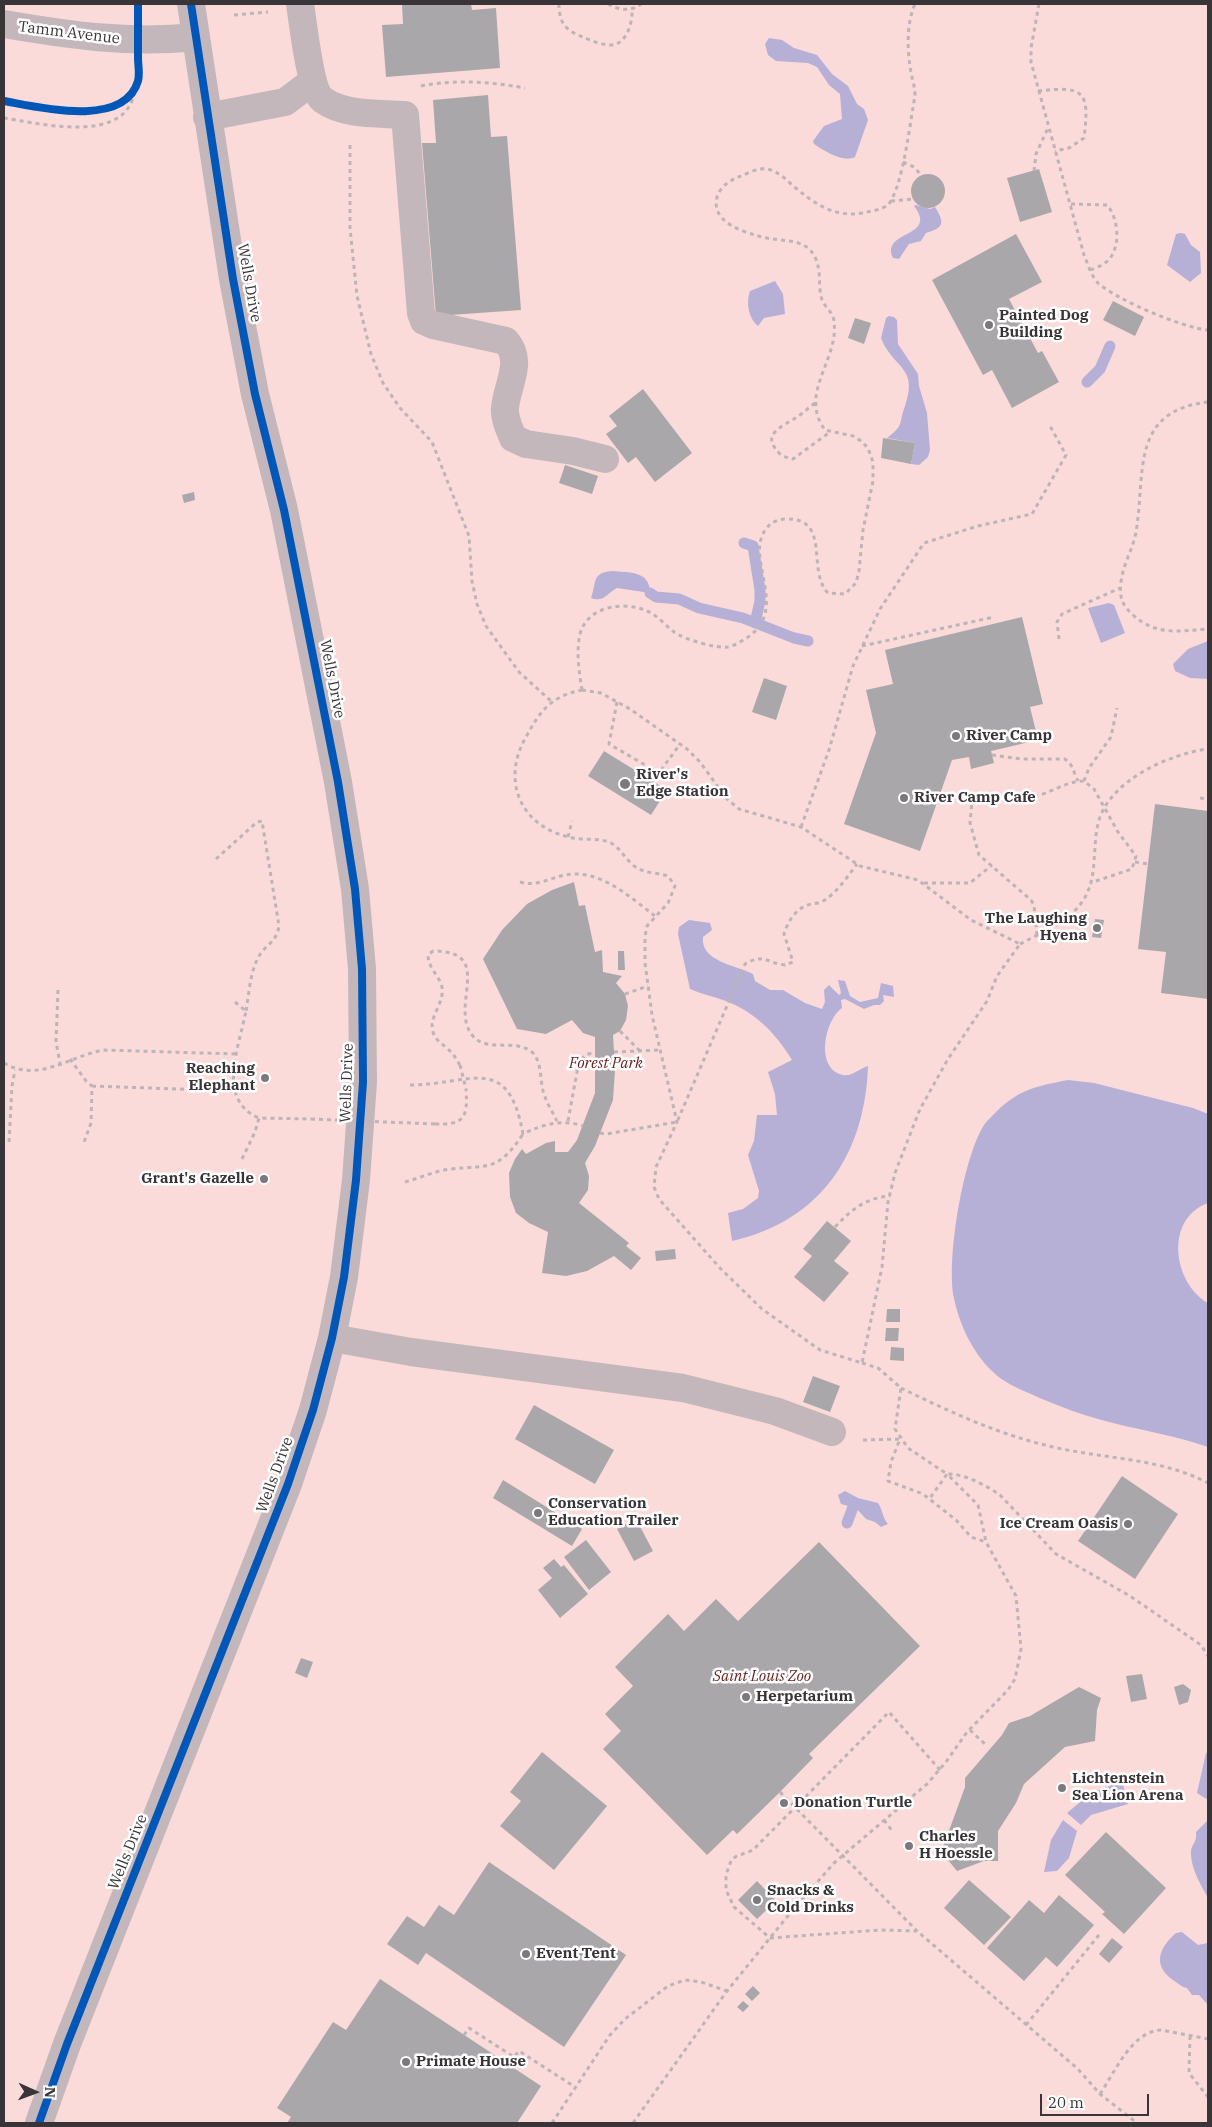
<!DOCTYPE html>
<html>
<head>
<meta charset="utf-8">
<style>
	body { margin:0 }
	#map { position:relative; width:1212px; height:2127px; overflow:hidden; background:#faf5f9; font-family:"IBM Plex Serif",serif }
	canvas { display:block }
	.frame { position:absolute; inset:0; border:5px solid #393437; pointer-events:none }
	.north { position:absolute; left:10px; top:2067px; width:50px; height:50px; -webkit-text-stroke:4px #fff; paint-order:stroke; rotate:92deg; font-size:14px; font-weight:700; line-height:20px; text-align:center; color:#393437 }
	.north::after { content:''; display:block; margin:auto; width:18px; height:22px; background:#393437; clip-path:polygon(50% 0,100% 100%,50% 72%,0 100%) }
	.scale { position:absolute; left:1040px; top:2094px; width:109px; height:22px; box-sizing:border-box; border:2px solid #393437; border-top:0; padding-left:6px; font-size:15px; line-height:18px; white-space:nowrap; color:#393437; -webkit-text-stroke:4px #fff; paint-order:stroke }
</style>
</head>
<body>
<div id="map">
<canvas width="1212" height="2127"></canvas>
<div class="frame"></div>
<div class="north">N</div>
<div class="scale">20 m</div>
</div>
<script>
const c = document.querySelector('canvas').getContext('2d');
c.lineJoin = 'round';
function fillPath(path, color) { c.fillStyle = color; c.fill(path, 'evenodd'); }
function stroke(path, color, width, dash) { c.strokeStyle = color; c.lineWidth = width; c.lineCap = dash ? 'butt' : 'round'; c.setLineDash(dash || []); c.stroke(path); }
function drawText(font, color, halo, rows, align = 'center') {
  c.font = font + ' "IBM Plex Serif",serif'; c.lineWidth = 5; c.setLineDash([]); c.textBaseline = 'middle'; c.strokeStyle = halo; c.fillStyle = color; for (const [text, x, y, turn = 0] of rows) {
    c.save(); c.translate(x, y); c.rotate((+turn || 0) * Math.PI / 180); c.textAlign = isNaN(turn) ? turn : align; if (halo) c.strokeText(text, 0, 0); c.fillText(text, 0, 0); c.restore();
  }
}
fillPath(new Path2D(`
	M4 4H1208V2123H4Z`), '#fadbda');
fillPath(new Path2D(`
	M769 38 782 40 794 48 817 55 832 74 848 86 857 104 864 109 868 120 855 157C844 163 824 151 814 144L813 141 824 126 842 119 840 94 829 85 817 67 808 63 776 61 768 55 765 44Z
	M916 205 930 209 935 207C945 223 944 228 926 233L921 241 909 244 899 259 893 258C880 230 939 238 914 206Z
	M1181 233 1185 234 1191 245 1200 252 1201 273 1190 282 1167 265 1176 234Z
	M775 281 783 294 785 314 764 318 758 326C748 318 746 302 750 291Z
	M889 316 894 317 897 320 898 344 918 374 919 386 927 413 930 450 928 457 919 465 911 464 915 443 887 438C905 424 898 425 905 406 919 366 893 369 881 338L886 318Z
	M612 571C629 573 650 570 650 593L617 588C607 593 604 603 591 598 597 582 591 573 612 571Z
	M1109 603 1114 605 1125 633 1101 643 1088 608Z
	M1208 641V679L1190 678 1175 671 1173 664 1188 649Z
	M689 920 710 923 712 930 703 937C700 961 735 965 753 974L755 981 770 990H783L805 1003 822 1009 825 1002 824 990 829 985 839 995 841 993 838 980 845 981 850 996 860 1002 878 998 881 983 893 986 894 997 883 995 884 1001 880 1005H874L864 1009 845 999 841 1000 842 1008C824 1021 815 1069 843 1075 852 1077 860 1068 868 1066 865 1154 821 1221 732 1241L728 1213 743 1209 758 1198 759 1191 748 1155 754 1141 757 1115H777L775 1094 768 1072 792 1060C775 1032 754 1011 723 1000 712 996 701 994 690 989L678 934 679 927Z
	M1068 1080 1094 1083 1193 1108 1208 1114V1203C1164 1219 1173 1283 1208 1303V1447C1177 1436 1145 1431 1113 1423 1085 1416 1057 1406 1031 1394 1017 1388 1003 1382 992 1371 973 1353 959 1324 954 1298 946 1260 963 1158 984 1125 987 1120 993 1116 997 1111 1020 1089 1037 1086 1068 1080Z
	M845 1491 858 1498 878 1503C883 1510 882 1517 888 1524L881 1527 875 1522 866 1519 856 1508 841 1504 838 1495Z
	M1208 1752V1800L1197 1793 1206 1753Z
	M1123 1781 1125 1798 1128 1804 1091 1815 1081 1825 1067 1813 1091 1793Z
	M1063 1820 1077 1831 1069 1858 1057 1871 1044 1872 1051 1840Z
	M1208 1820V1898C1201 1885 1190 1867 1191 1851 1192 1843 1197 1843 1196 1832Z
	M1182 1932 1198 1945 1208 1943V2005L1199 1995H1192L1187 1988C1181 1987 1178 1983 1173 1980 1152 1965 1159 1948 1176 1933Z`), '#b6b0d7');
stroke(new Path2D(`
	M1087 382 1100 369 1110 346
	M744 543 753 546 760 590V601L755 623
	M650 593 656 597 679 599 699 608 743 618 794 638 808 641
	M847 1523 853 1507`), '#b6b0d7', 11);
fillPath(new Path2D(`
	M402 4H471L472 10 496 8 500 68 386 77 382 25 403 24Z
	M488 95 491 137 507 136 521 310 436 316 422 143H436L433 100Z
	M1039 169 1052 212 1020 222 1007 178Z
	M911 191a17 17 0 1 1 34 0a17 17 0 1 1-34 0Z
	M1016 234 1042 282 1009 299 1038 353 1042 351 1059 382 1012 408 992 370 983 375 932 280Z
	M1113 301 1144 317 1135 336 1103 320Z
	M855 318 871 323 864 344 848 338Z
	M643 389 692 453 655 482 636 457 628 463 606 434 617 426 609 416Z
	M883 438 915 443 911 464 881 458Z
	M565 465 598 476 592 494 559 483Z
	M194 492 195 500 184 503 182 495Z
	M1022 617 1043 704 1030 707 1038 740 991 751 994 763 971 769 969 757 952 760 920 851 844 824 876 733 866 690 893 684 885 650Z
	M764 678 787 686 776 720 752 712Z
	M604 751 667 790 651 815 588 776Z
	M1155 804 1208 811V999L1161 993 1166 952 1138 949Z
	M574 882 579 906 585 905 595 952 602 950 603 972 622 976 616 983 625 994 628 1006 626 1020 620 1031 613 1035 615 1070 613 1100 595 1146 585 1163 589 1176 588 1190 579 1203 629 1243 626 1246 641 1258 631 1270 614 1256 587 1271 566 1276 542 1273 548 1232 529 1223 516 1213 510 1197 509 1173 515 1159 522 1149 526 1154 546 1143 555 1141V1152H568L577 1140 595 1093V1037L583 1033 572 1020 546 1034 517 1029 483 959 502 930 527 904 552 890Z
	M1095 919 1104 920 1101 938 1092 937Z
	M618 951H624L625 970H618Z
	M827 1221 851 1241 834 1261 849 1273 824 1302 794 1277 812 1256 803 1249Z
	M675 1249 676 1259 656 1261 655 1251Z
	M887 1309H900V1322H886Z
	M886 1328H899L898 1341H885Z
	M891 1347 904 1348V1361L890 1360Z
	M813 1376 840 1386 830 1412 803 1402Z
	M534 1405 614 1450 595 1484 515 1439Z
	M1122 1476 1178 1514 1135 1579 1078 1541Z
	M503 1480 582 1529 572 1546 493 1498Z
	M636 1519 653 1551 634 1561 617 1529Z
	M586 1540 611 1572 589 1590 564 1557Z
	M819 1542 920 1646 809 1754 813 1758 780 1792 737 1834 733 1830 707 1855 603 1749 621 1731 605 1714 633 1686 615 1667 668 1614 684 1631 716 1599 738 1621Z
	M554 1559 561 1567 564 1565 588 1594 560 1618 538 1590 552 1578 543 1568Z
	M301 1658 313 1662 307 1678 295 1673Z
	M1142 1674 1147 1699 1131 1702 1126 1676Z
	M1183 1684 1191 1690 1188 1702 1179 1705 1174 1687Z
	M1079 1687 1101 1698 1097 1710 1095 1741 1065 1747 1024 1784 1016 1803 998 1831V1861H984L957 1871 944 1855 943 1847 965 1787V1778L1002 1735 1009 1723 1030 1716Z
	M542 1752 607 1806 554 1870 500 1826 521 1801 510 1792Z
	M1106 1832 1166 1888 1124 1934 1102 1914 1105 1912 1065 1875Z
	M489 1862 626 1955 564 2047 426 1953 418 1965 387 1944 407 1916 424 1927 439 1905 454 1915Z
	M969 1880 1011 1917 984 1945 944 1908Z
	M757 1881 776 1901 757 1919 738 1900Z
	M1059 1895 1094 1925 1057 1967 1046 1957 1024 1981 987 1948 1029 1900 1044 1913Z
	M1112 1938 1123 1947 1109 1963 1099 1954Z
	M380 1979 541 2086 517 2123H287L291 2117 277 2108 333 2022 346 2030Z
	M753 1986 760 1993 752 2001 745 1994Z
	M743 2001 749 2006 743 2012 737 2007Z`), '#aaa7aa');
stroke(new Path2D(`
	M559 4C559 11 560 20 565 26 570 32 578 35 585 38 592 41 603 45 611 45 627 45 633 21 632 9
	M608 4C619 10 631 12 641 4
	M1039 4 1031 48V62L1084 255C1088 264 1091 276 1098 283 1117 300 1183 328 1208 330
	M234 15 268 12
	M421 86C456 79 491 82 525 88
	M1038 91C1084 86 1090 90 1084 138L1069 148 1055 151
	M4 118C36 123 98 138 124 113 132 105 135 93 138 82
	M350 145V228L357 296 371 354 383 383 400 408 432 442 469 536 472 581 477 604 486 626 519 672 552 702
	M903 162 914 167 922 176
	M1034 171 1036 154 1048 128
	M891 201 914 199
	M1071 204 1107 205C1119 218 1122 251 1105 263 1101 266 1095 268 1091 270
	M1208 402C1129 411 1146 474 1136 532 1133 549 1123 564 1121 582 1119 597 1122 605 1133 615 1156 636 1180 631 1208 629
	M815 403C807 409 800 416 792 420 774 431 762 437 782 456L793 459 830 432
	M1059 639 1057 622 1062 614 1120 588
	M862 646 994 617
	M582 690 601 693 630 709 687 749 700 762 726 798 739 809 801 827 860 866 918 880 971 920 1020 944 997 976 987 1001 948 1059 920 1109 895 1173 888 1202 882 1267 862 1363 820 1350 762 1309 720 1268 659 1199 654 1187 656 1167 677 1122 652 1015 645 963V937L647 926 668 903 675 886 668 876C656 872 642 874 632 864 624 857 620 848 611 843 599 837 582 841 569 837 520 826 501 780 526 737 540 711 551 696 582 690Z
	M582 690C579 672 576 652 580 634 588 605 625 601 647 611 657 615 665 625 674 632 683 639 717 649 728 647 734 646 740 642 745 639 779 618 763 587 760 557 757 539 766 519 786 519 832 518 806 571 828 593L845 594 856 583 859 571 863 530 873 481V462L868 448 861 441 853 436 825 430C798 393 839 360 834 322 834 314 827 309 823 302 819 294 820 282 819 272 814 232 783 245 755 235 738 230 711 220 717 197 720 187 729 181 738 177 747 174 758 167 767 169 777 171 785 178 792 185 814 203 833 218 863 213 871 211 881 210 888 205 903 187 910 122 915 96 915 85 911 76 910 66 907 46 907 22 915 4
	M617 702 609 744 659 773 680 744
	M992 755 1021 759H1065L1071 765 1078 781
	M1084 781 1089 768 1111 737 1117 708
	M1200 798 1208 799
	M801 827 829 750 853 666 880 609 924 543 978 526 1032 514 1066 455 1049 424
	M568 837 572 821
	M216 859 257 822 262 821 279 926C276 944 265 944 258 958 250 973 249 994 246 1011
	M1135 862 1148 864
	M520 882C536 887 550 878 565 875 599 868 630 897 655 916
	M924 883H970L992 865
	M1037 935 1034 905 1031 900 979 855 970 823 972 801C987 789 1007 799 1025 798 1046 797 1064 781 1084 781L1094 789 1118 832 1136 856 1132 869 1090 883
	M1020 944C1044 931 1069 923 1084 899 1098 876 1092 849 1098 824 1107 782 1168 754 1208 749
	M58 990 56 1042 60 1063
	M625 994 648 986
	M235 1002 246 1011C239 1047 216 1100 259 1118
	M620 1031 640 1051
	M614 1052 660 1050
	M70 1059 86 1081 92 1086 91 1123 83 1145
	M4 1063C38 1083 68 1057 103 1050L237 1054
	M460 1065C457 1061 455 1056 451 1052 445 1045 436 1042 433 1032 428 1017 445 1003 442 987 439 975 428 968 428 955L433 951C496 951 449 1005 472 1035 487 1054 516 1037 533 1053 543 1064 539 1083 545 1097 548 1105 553 1113 557 1121
	M410 1085C470 1085 508 1051 523 1134 544 1124 561 1119 583 1126
	M92 1086 234 1091
	M568 1121 579 1061 587 1054 596 1053
	M435 1124C464 1125 468 1118 466 1089
	M600 1133 606 1134 677 1122 745 964C764 953 767 963 785 965L793 962 784 934C787 923 796 908 808 905 813 903 818 904 823 901 837 893 847 877 857 864
	M9 1142 12 1086 15 1070
	M242 1159 255 1132 259 1118 311 1119
	M405 1182C420 1178 435 1171 450 1169 491 1165 498 1171 523 1134
	M835 1227C851 1210 865 1198 890 1196
	M862 1363 878 1368 901 1388 895 1429 908 1448 947 1474C966 1474 985 1485 1000 1495L1056 1554 1130 1596 1201 1645 1208 1656
	M901 1388C950 1412 1000 1435 1053 1447 1104 1459 1161 1458 1208 1483
	M863 1440 900 1439 891 1462 888 1481 923 1494 956 1520 971 1537 986 1542
	M970 1730 987 1746
	M940 1770 889 1712 753 1850 735 1857 731 1861 726 1875V1890L734 1907 770 1938 880 1930 917 1931 1078 2069 1100 2094 1137 2123
	M780 1792 917 1931
	M884 1820 893 1832
	M1026 2025 1099 1935
	M464 2035 469 2028 514 2057 519 2051 575 2087
	M1190 2036 1189 2073 1208 2097
	M1100 2094C1115 2072 1132 2031 1161 2030L1208 2039
	M552 2123 610 2035 625 2019 668 1986 685 1980 701 1982 727 1991
	M633 2123 727 1991 791 1912 834 1863 927 1784 946 1762 967 1732 1008 1690 1015 1679 1021 1649 1016 1596 986 1542 978 1505 947 1474 930 1498`), '#beb4b7', 3, [4, 4]);
stroke(new Path2D(`
	M300 4C303 22 310 91 323 100 345 116 380 113 405 115L421 313 424 321 433 325 506 341C524 362 507 384 505 408 504 418 509 428 513 438L526 444 573 451 605 459
	M4 24C68 35 129 44 195 37
	M207 117 285 102 313 81
	M332 1338 411 1352 683 1388 775 1411 832 1432
	M39 2123 67 2044 288 1484 313 1410 332 1338 344 1277 356 1180 363 1082 362 969 355 889 338 782 284 510 255 394 233 279 191 4`), '#c4b7bb', 28);
stroke(new Path2D(`
	M460 1065 466 1089
	M311 1119 435 1124`), '#beb4b7', 3, [4, 4]);
stroke(new Path2D(`
	M4 101C37 107 124 129 138 81 140 74 138 65 138 58 138 40 138 22 138 4
	M39 2123 67 2044 288 1484 313 1410 332 1338 344 1277 356 1180 363 1082 362 969 355 889 338 782 284 510 255 394 233 279 191 4`), '#0057b8', 8);
for (const [x, y, r, color] of [
	[989,325,5,"#7d787b"],
	[956,736,5,"#7d787b"],
	[625,784,6,"#7d787b"],
	[904,798,5,"#7d787b"],
	[1097,928,5,"#7d787b"],
	[265,1078,5,"#7d787b"],
	[264,1179,5,"#7d787b"],
	[538,1513,5,"#7d787b"],
	[1128,1524,5,"#7d787b"],
	[746,1697,5,"#7d787b"],
	[1062,1788,5,"#7d787b"],
	[784,1803,5,"#7d787b"],
	[909,1846,5,"#7d787b"],
	[757,1900,5,"#7d787b"],
	[526,1954,5,"#7d787b"],
	[406,2062,5,"#7d787b"]
]) { const dot = new Path2D(); dot.arc(x, y, r, 0, 2 * Math.PI); c.fillStyle = color; c.fill(dot); stroke(dot, '#fff', 2); }
drawText('15px', '#393437', '#fff', [
	["Tamm Avenue",69,33,7],
	["Wells Drive",249,283,80],
	["Wells Drive",332,679,79],
	["Wells Drive",347,1083,-88],
	["Wells Drive",275,1475,-70],
	["Wells Drive",128,1852,-68]
]);
drawText('bold 15px', '#393437', '#fff', [
	["Painted Dog",999,316],
	["Building",999,333],
	["River Camp",966,736],
	["River's",636,775],
	["Edge Station",636,792],
	["River Camp Cafe",914,798],
	["The Laughing",1087,919,"right"],
	["Hyena",1087,936,"right"],
	["Reaching",255,1069,"right"],
	["Elephant",255,1086,"right"],
	["Grant's Gazelle",254,1179,"right"],
	["Conservation",548,1504],
	["Education Trailer",548,1521],
	["Ice Cream Oasis",1118,1524,"right"],
	["Herpetarium",756,1697],
	["Lichtenstein",1072,1779],
	["Sea Lion Arena",1072,1796],
	["Donation Turtle",794,1803],
	["Charles",919,1837],
	["H Hoessle",919,1854],
	["Snacks &",767,1891],
	["Cold Drinks",767,1908],
	["Event Tent",536,1954],
	["Primate House",416,2062]
], 'left');
drawText('italic 15px', '#6a201e', '#fff', [
	["Forest Park",606,1064],
	["Saint Louis Zoo",762,1677]
]);
</script>
</body>
</html>
